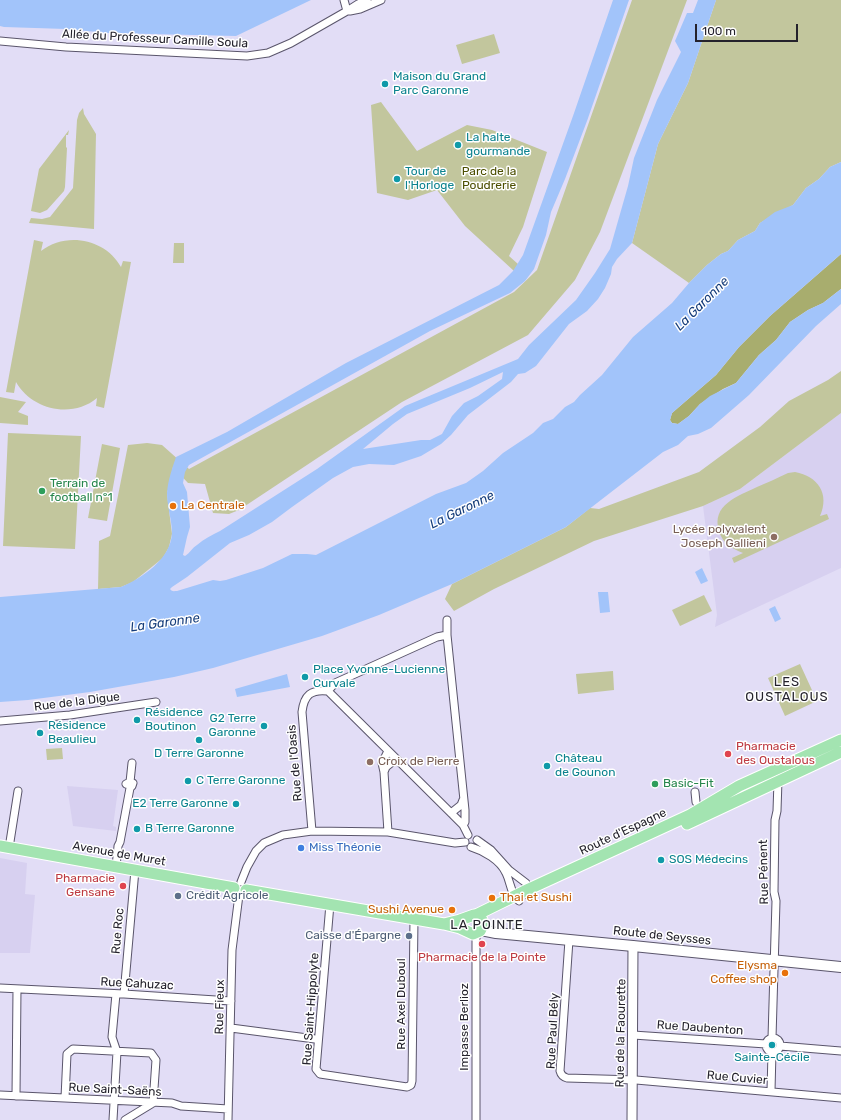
<!DOCTYPE html>
<html>
<head>
<meta charset="utf-8">
<style>
	body { margin:0 }
	#map { position:relative; width:841px; height:1120px; overflow:hidden; background:#e2ddf6; font-family:Rubik,sans-serif }
	canvas { display:block }
	.scale { position:absolute; left:695px; top:24px; width:103px; height:18px; box-sizing:border-box; border:2px solid #24222c; border-top:0; padding-left:5px; font-size:12px; line-height:14px; white-space:nowrap; color:#24222c; -webkit-text-stroke:3px #fff; paint-order:stroke }
</style>
</head>
<body>
<div id="map">
<canvas width="841" height="1120"></canvas>
<div class="scale">100 m</div>
</div>
<script>
const c = document.querySelector('canvas').getContext('2d');
c.lineJoin = 'round';
function fillPath(path, color) { c.fillStyle = color; c.fill(path, 'evenodd'); }
function stroke(path, color, width, dash) { c.strokeStyle = color; c.lineWidth = width; c.lineCap = dash ? 'butt' : 'round'; c.setLineDash(dash || []); c.stroke(path); }
function drawText(font, color, halo, rows, align = 'center') {
  c.font = font + ' Rubik,sans-serif'; c.lineWidth = 3; c.setLineDash([]); c.textBaseline = 'middle'; c.strokeStyle = halo; c.fillStyle = color; for (const [text, x, y, turn = 0] of rows) {
    c.save(); c.translate(x, y); c.rotate((+turn || 0) * Math.PI / 180); c.textAlign = isNaN(turn) ? turn : align; if (halo) c.strokeText(text, 0, 0); c.fillText(text, 0, 0); c.restore();
  }
}
fillPath(new Path2D(`
	M841 413V568L715 627 717 615 703 506 740 489Z
	M67 786 118 790 113 826 116 827V831L73 826Z
	M0 858 27 863 25 894 35 895 30 953H0Z`), '#d7d0f0');
fillPath(new Path2D(`
	M632 0H687L600 232 575 280 528 335 402 402 239 510 229 514 213 513 205 484 188 483 173 467 167 494 172 534 169 547 163 558 133 582 121 587 98 589 99 541 110 536 128 445 147 443 162 445 189 469 514 292 537 270Z
	M716 0H841V162L830 167 819 179 806 188 793 205 760 223 755 231 738 240 728 251 721 254 707 265 689 283 632 243 658 144 688 83Z
	M494 34 500 53 462 64 456 45Z
	M381 102 417 151 467 125 492 130 547 152 523 227 509 256 518 264 514 271 465 226 437 190 408 200 377 193 371 105Z
	M83 108 84 114 96 134 94 229 29 223 31 218 42 219 50 217 73 188 77 120 79 113Z
	M69 130 68 135H66V147L67 148 65 187 64 191 47 210 40 213 31 211 39 169Z
	M34 240 43 242 41 251C66 231 106 239 121 267L123 261 131 262 104 408 96 406 97 398C72 419 32 410 16 382L14 393 6 392Z
	M174 243H184V263H173Z
	M841 371V413L740 489 703 506 594 541 494 589 454 611 445 599 452 584 566 527 590 508 599 509 699 472 760 427 789 401 828 380Z
	M0 397 26 402 18 412 28 416V425L0 423Z
	M8 433 81 436 75 549 3 546Z
	M102 444 120 448 107 521 88 518Z
	M795 472C818 476 830 494 820 516L827 514 829 519 734 563 732 558 743 553C731 548 723 544 719 531 711 505 738 496 757 487 767 483 777 478 788 473Z
	M704 595 712 611 680 626 672 610Z
	M800 664 817 701 785 716 768 678Z
	M613 671 614 690 578 694 576 674Z
	M62 748 63 759 47 760 46 749Z`), '#c2c69d');
fillPath(new Path2D(`
	M841 254V289L823 303 808 310 790 322 776 340 759 355 736 383 723 389 700 404 689 416 678 424 672 423 670 420 672 413 716 375 739 347 770 316Z`), '#a8ad6e');
fillPath(new Path2D(`
	M0 0H311L236 36 108 33 66 29 4 27 0 26Z
	M613 0H629L587 121 565 179 551 212 546 235 534 269 525 281 510 293 430 331 189 465 185 472 183 483 187 492 190 527 187 537 183 555 185 556C190 553 192 548 197 545 204 539 212 535 220 531L317 469 405 406 518 359 529 345 576 300 595 273 610 249 628 186 634 158 657 100 681 52 675 41 687 13H693L698 0H716L688 83 658 144 632 243 617 259 612 267 611 274 605 288 598 299 587 311 569 324 536 366 525 373 518 374 511 382 468 415 451 435 441 444 421 456 394 465 369 464 353 467 333 478 309 495 292 507 272 522 249 535 230 543 187 577 172 587 170 589C172 592 174 591 177 591L213 580 220 581 226 580 263 568 292 554H307L316 555 436 494 466 483 483 471 503 453 533 433 543 423 553 419 565 407 574 402 580 395 602 375 633 337 672 303 689 283 707 265 721 254 728 251 738 240 755 231 760 223 775 212 793 205 806 188 819 179 830 167 841 162V254L770 316 739 347 716 375 672 413 670 420 672 423 678 424 689 416 700 404 710 396 736 383 759 355 776 340 790 322 808 310 823 303 841 289V304L816 326 749 395 711 428 698 434 688 436 678 445 663 452 566 527 452 584 379 615 322 636 213 668 174 677 90 692 28 700 0 702V597L121 587C142 578 171 559 172 533 172 520 167 507 167 493 168 480 172 469 176 457L227 432 346 363 499 285 513 271 523 255 573 116ZM503 372 502 379 478 396 464 403 452 416 442 434 430 440H421L363 449 393 424 407 414 470 388Z
	M702 568 708 581 701 584 695 572Z
	M598 592H608L610 612 600 613Z
	M775 606 781 619 775 622 769 609Z
	M287 674 290 687 237 697 235 689Z`), '#a2c4fa');
const minor = new Path2D(`
	M344 0 347 11
	M350 11 360 9 381 0
	M0 41 66 47 247 56 268 53 291 43 347 11 358 4 367 0
	M447 620V635L465 810V822L463 825
	M328 691 451 813 463 825 468 835
	M328 691 335 683 437 637 447 635
	M0 721 70 715 156 702
	M388 751 382 763 384 772 388 832
	M384 772 386 767 396 759
	M126 784 130 782 132 763
	M695 792 696 802
	M451 813 461 805 463 800
	M312 831 302 712C304 695 311 689 328 691
	M477 840 491 850 509 870 526 883 529 889V896
	M471 847C484 851 500 860 506 873 511 883 510 893 519 901
	M9 848 18 791
	M116 867 118 846 120 842 130 788 132 786 133 783 130 782
	M241 882 247 867 256 851 264 843 283 835 312 831 388 832 455 843 465 842
	M330 904 316 1069 320 1074 407 1087 411 1085 412 1081 414 919
	M476 934V1120
	M569 940 560 1071C561 1075 563 1077 567 1078L636 1080 841 1098
	M0 988 124 994 231 1001
	M124 994 135 870
	M231 1028 315 1039
	M633 1035 766 1044
	M772 1038 776 901 774 892 775 820 777 811 778 780
	M766 1045a7 7 0 1 1 14 0a7 7 0 1 1-14 0Z
	M780 1046 841 1051
	M771 1091 772 1052
	M0 1095 172 1103 181 1106 228 1109
	M16 1096 17 989
	M65 1098 67 1054 73 1049 151 1053 156 1060 153 1103
	M113 1120 117 1052 112 1037 116 994
	M125 1120 153 1103
	M228 1120 232 950 239 895`);
const tertiary = new Path2D(`
	M632 1120 633 946`);
const secondary = new Path2D(`
	M481 930 496 933 633 946 841 967`);
const primary = new Path2D(`
	M687 824 841 752
	M0 846 234 888
	M246 890 444 924 460 928 473 934 480 931 483 925 482 920 474 915 460 920 444 924
	M476 915 529 889 690 815 739 786 841 740`);
stroke(minor, '#5a556b', 9);
stroke(tertiary, '#5a556b', 11);
stroke(secondary, '#5a556b', 12);
stroke(primary, '#fff', 13);
stroke(minor, '#fff', 7);
stroke(tertiary, '#fff', 9);
stroke(secondary, '#fff', 10);
stroke(primary, '#a3e4b1', 11);
for (const [x, y, r, color] of [
	[385,84,4,"#0f9aa8"],
	[458,145,4,"#0f9aa8"],
	[397,179,4,"#0f9aa8"],
	[42,491,4,"#2e9e5b"],
	[173,506,4,"#e8710a"],
	[774,537,4,"#8d6e63"],
	[305,677,4,"#0f9aa8"],
	[137,720,4,"#0f9aa8"],
	[264,726,4,"#0f9aa8"],
	[40,733,4,"#0f9aa8"],
	[199,740,4,"#0f9aa8"],
	[728,754,4,"#e0444e"],
	[370,762,4,"#8d6e63"],
	[547,766,4,"#0f9aa8"],
	[188,781,4,"#0f9aa8"],
	[655,784,4,"#2e9e5b"],
	[236,804,4,"#0f9aa8"],
	[137,829,4,"#0f9aa8"],
	[301,848,4,"#3f7fe0"],
	[661,860,4,"#0f9aa8"],
	[123,886,4,"#e0444e"],
	[178,896,4,"#5c6f8a"],
	[492,898,4,"#e8710a"],
	[452,910,4,"#e8710a"],
	[409,936,4,"#5c6f8a"],
	[482,944,4,"#e0444e"],
	[785,973,4,"#e8710a"],
	[772,1045,4,"#0f9aa8"]
]) { const dot = new Path2D(); dot.arc(x, y, r, 0, 2 * Math.PI); c.fillStyle = color; c.fill(dot); stroke(dot, '#fff', 1.5); }
drawText('12px', '#24222c', '#fff', [
	["Allée du Professeur Camille Soula",155,39,3],
	["Rue de la Digue",77,702,-7],
	["Rue de l'Oasis",295,763,-95],
	["Route d'Espagne",623,832,-25],
	["Avenue de Muret",119,854,10],
	["Rue Pénent",764,872,-91],
	["Rue Roc",118,931,-85],
	["Route de Seysses",662,936,6],
	["Rue Cahuzac",137,984,3],
	["Rue Axel Duboul",402,1004,-90],
	["Rue Fieux",220,1007,-89],
	["Rue Saint-Hippolyte",311,1009,-86],
	["Impasse Berlioz",465,1027,-90],
	["Rue Daubenton",700,1028,4],
	["Rue Paul Bély",553,1031,-87],
	["Rue de la Faourette",621,1033,-89],
	["Rue Cuvier",737,1078,5],
	["Rue Saint-Saëns",115,1090,3]
]);
drawText('12px', '#0d838f', '#fff', [
	["Maison du Grand",393,77],
	["Parc Garonne",393,91],
	["La halte",466,138],
	["gourmande",466,152],
	["Tour de",405,172],
	["l'Horloge",405,186],
	["Place Yvonne-Lucienne",313,670],
	["Curvale",313,684],
	["Résidence",145,713],
	["Boutinon",145,727],
	["G2 Terre",256,719,"right"],
	["Garonne",256,733,"right"],
	["Résidence",48,726],
	["Beaulieu",48,740],
	["D Terre Garonne",199,754,"center"],
	["Château",555,759],
	["de Gounon",555,773],
	["C Terre Garonne",196,781],
	["E2 Terre Garonne",228,804,"right"],
	["B Terre Garonne",145,829],
	["SOS Médecins",669,860],
	["Sainte-Cécile",772,1058,"center"]
], 'left');
drawText('12px', '#4c4e00', '#fff', [
	["Parc de la",489,172],
	["Poudrerie",489,186]
]);
drawText('12px', '#27864d', '#fff', [
	["Terrain de",50,484],
	["football n°1",50,498],
	["Basic-Fit",663,784]
], 'left');
drawText('12px', '#c56008', '#fff', [
	["La Centrale",181,506],
	["Thai et Sushi",500,898],
	["Sushi Avenue",444,910,"right"],
	["Elysma",777,966,"right"],
	["Coffee shop",777,980,"right"]
], 'left');
drawText('12px', '#785e54', '#fff', [
	["Lycée polyvalent",766,530],
	["Joseph Gallieni",766,544],
	["Croix de Pierre",378,762,"left"]
], 'right');
drawText('12px', '#be3a42', '#fff', [
	["Pharmacie",736,747],
	["des Oustalous",736,761],
	["Pharmacie",115,879,"right"],
	["Gensane",115,893,"right"],
	["Pharmacie de la Pointe",482,958,"center"]
], 'left');
drawText('12px', '#366cbe', '#fff', [
	["Miss Théonie",309,848]
], 'left');
drawText('12px', '#4e5e75', '#fff', [
	["Crédit Agricole",186,896],
	["Caisse d'Épargne",401,936,"right"]
], 'left');
drawText('italic 13px', '#153d7b', '#fff', [
	["La Garonne",702,304,-45],
	["La Garonne",462,510,-26],
	["La Garonne",165,623,-8]
]);
c.letterSpacing = '1px';
drawText('13px', '#24222c', '#fff', [
	["LES",787,682],
	["OUSTALOUS",787,697],
	["LA POINTE",487,925]
]);
c.letterSpacing = '0px';
</script>
</body>
</html>
